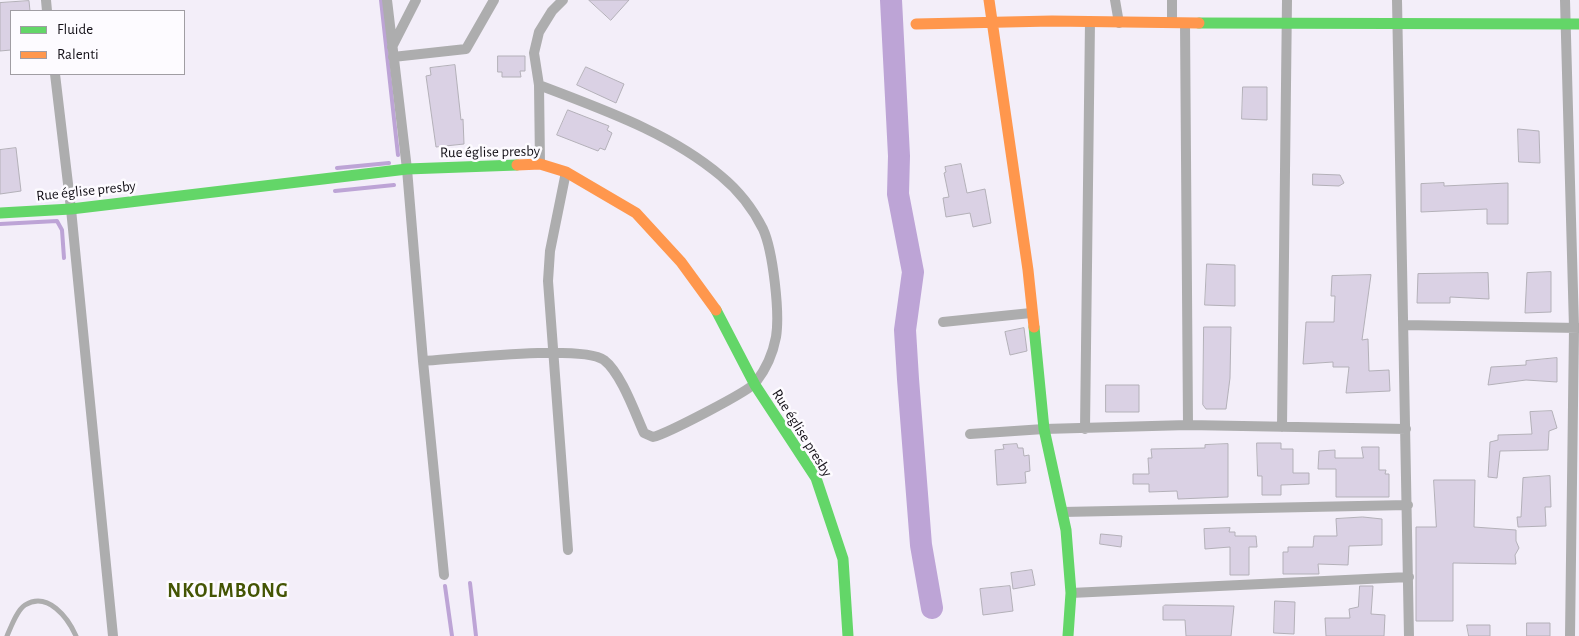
<!DOCTYPE html>
<html>
<head>
<meta charset="utf-8">
<style>
	body { margin:0 }
	#map { position:relative; width:1579px; height:636px; overflow:hidden; background:#f3eef9; font-family:"Alegreya Sans",sans-serif }
	canvas { display:block }
	.legend { position:absolute; left:10px; top:10px; width:175px; height:65px; box-sizing:border-box; background:#fdfbff; border:1px solid #a09da3; margin:0; padding:6px 9px; list-style:none; font-size:15px; color:#141118 }
	.legend li { display:flex; align-items:center; gap:10px; height:25px }
	.legend b { width:25px; border:1px solid #a09da3 }
</style>
</head>
<body>
<div id="map">
<canvas width="1579" height="636"></canvas>
<ul class="legend">
<li><b style="height:6px;background:#63d668"></b>Fluide</li>
<li><b style="height:6px;background:#ff974d"></b>Ralenti</li>
</ul>
</div>
<script>
const c = document.querySelector('canvas').getContext('2d');
c.lineJoin = 'round';
function stroke(path, color, width, dash) { c.strokeStyle = color; c.lineWidth = width; c.lineCap = dash ? 'butt' : 'round'; c.setLineDash(dash || []); c.stroke(path); }
function fillPath(path, color) { c.fillStyle = color; c.fill(path, 'evenodd'); }
function drawText(font, color, halo, rows, align = 'center') {
  c.font = font + ' "Alegreya Sans",sans-serif'; c.lineWidth = 5; c.setLineDash([]); c.textBaseline = 'middle'; c.strokeStyle = halo; c.fillStyle = color; for (const [text, x, y, turn = 0] of rows) {
    c.save(); c.translate(x, y); c.rotate((+turn || 0) * Math.PI / 180); c.textAlign = isNaN(turn) ? turn : align; if (halo) c.strokeText(text, 0, 0); c.fillText(text, 0, 0); c.restore();
  }
}
stroke(new Path2D(`
	M381 0 398 155
	M337 168 389 163
	M335 191 394 185
	M0 224 57 221 62 230 64 258
	M470 583 476 636
	M445 586 452 636`), '#bda4d6', 4);
stroke(new Path2D(`
	M891 0 899 156 898 194 913 272 905 330 908 379 921 545 932 608`), '#bda4d6', 22);
const building = new Path2D(`
	M589 0H629L611 20Z
	M29 1 30 11H11V50L0 51V3Z
	M498 56H525V71H520L521 77H502V72H498Z
	M455 65 461 120 463 119 464 144 436 147 426 76 431 75 430 68Z
	M586 67 624 84 616 103 577 85Z
	M1243 87H1267V120L1242 119Z
	M568 110 609 126 607 130 612 133 605 150 600 148 598 151 557 135Z
	M1518 129 1539 131 1540 163 1519 162Z
	M16 148 21 191 0 194V150Z
	M961 164 967 193 985 189 991 223 973 227 970 213 946 217 943 198 949 197 944 173 946 172 945 167Z
	M1313 174 1340 175 1344 183 1339 186 1313 185Z
	M1444 183V186L1508 183V224H1487V209L1421 212V184Z
	M1207 264 1235 265V306L1205 305Z
	M1551 272V312L1525 313 1527 273Z
	M1488 273 1489 299 1450 297V303H1417L1418 274Z
	M1371 275 1362 340 1368 339 1369 371 1389 370 1390 391 1346 393 1349 367H1333V362L1303 364 1306 322H1334L1335 296H1331L1332 276Z
	M1204 327H1231L1230 378 1226 409H1206L1203 405Z
	M1024 328 1027 351 1010 355 1005 332Z
	M1557 358V382L1526 380 1488 385 1491 367 1526 365V361Z
	M1106 385H1139V412H1106Z
	M1552 411 1557 428 1549 431 1548 450 1500 451 1497 478 1488 477 1490 442 1498 440V435L1532 434 1530 412Z
	M1257 443H1281V449H1293V473H1309V484L1281 485V495H1262V476H1258Z
	M1017 444 1018 448H1023L1024 456 1029 455 1030 471 1025 472 1026 483 997 485 995 450 1004 449 1003 445Z
	M1228 444V497L1178 499 1177 491 1149 492V484H1133V474H1149L1148 458H1152L1151 449 1205 448V445Z
	M1362 447H1379V470H1386L1385 474H1389V497H1336V469H1318L1319 451 1335 450V458H1363Z
	M1550 476 1551 507H1545L1546 526 1518 527 1517 517H1521L1523 478Z
	M1434 480H1475L1474 527 1516 530V541L1519 548 1515 555 1516 564 1453 563V621H1416V527H1436Z
	M1363 517 1382 519V545L1349 546 1348 565 1318 564 1319 574H1283V552H1288V547H1313L1314 536H1337L1336 519Z
	M1230 528 1229 532H1235V536H1256L1257 547H1249V575H1230V547L1205 549 1204 529Z
	M1101 534 1122 536 1121 547 1100 544Z
	M1032 570 1035 585 1013 589 1011 573Z
	M1010 586 1013 611 983 615 980 589Z
	M1360 586H1373L1371 614 1385 615 1384 636H1326L1325 618H1350L1349 609 1358 607Z
	M1275 601 1295 602 1294 634 1274 633Z
	M1165 605 1234 606 1231 636H1186L1185 620H1163V607Z
	M1527 623H1550V636H1527Z
	M1467 625H1490V636H1469Z`);
fillPath(building, '#dad1e4');
stroke(building, '#b3b0b8', 1);
stroke(new Path2D(`
	M7 636C11 627 17 610 25 605 48 591 68 618 76 636`), '#adadae', 5);
stroke(new Path2D(`
	M46 0 47 11
	M387 0 407 169 423 361 444 575
	M1115 0 1119 23
	M1397 0 1409 636
	M1565 0 1574 328 1570 636
	M1172 23V0
	M1185 23 1188 425
	M392 47 416 0
	M393 57 466 49 494 0
	M55 74 71 209 113 636
	M540 164 539 85 534 53 539 32 552 11 563 0
	M566 172 550 251 548 281 568 550
	M943 322 1031 313
	M1404 325 1579 328
	M423 361C456 359 581 344 604 360 621 373 635 413 644 433L653 437C666 434 750 391 756 382 766 369 773 353 776 337 780 313 773 251 763 229 753 209 738 190 721 176 669 132 601 109 539 85
	M1282 427 1287 0
	M1085 429 1090 21
	M970 434 1044 429 1188 425 1406 429
	M1062 512 1408 505
	M1071 593 1409 577`), '#adadae', 10);
stroke(new Path2D(`
	M1199 23 1579 24
	M0 213 71 209 407 169 517 165
	M716 310 755 385 816 478 843 559 848 636
	M1034 327 1044 429 1066 530 1071 593 1068 636`), '#63d668', 11);
stroke(new Path2D(`
	M989 0 1028 270 1034 327
	M916 24 1052 21 1199 23
	M517 165 540 164 566 172 636 213 681 262 716 310`), '#ff974d', 11);
drawText('15px', '#141118', '#fdfbff', [
	["Rue église presby",490,152,-1],
	["Rue église presby",86,191,-6],
	["Rue église presby",802,433,58]
]);
c.letterSpacing = '1px';
drawText('bold 20px', '#445504', '#fdfbff', [
	["NKOLMBONG",228,591]
]);
c.letterSpacing = '0px';
</script>
</body>
</html>
